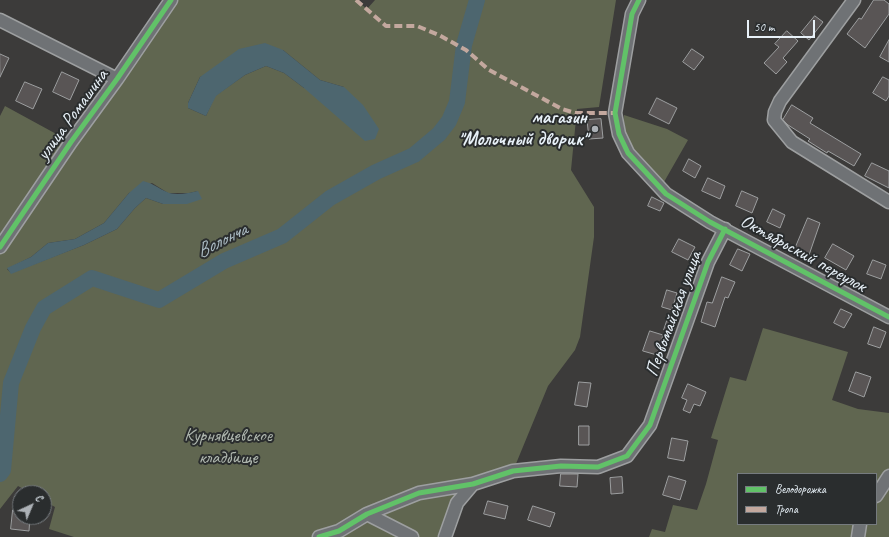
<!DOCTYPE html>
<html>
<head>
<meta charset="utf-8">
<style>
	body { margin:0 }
	#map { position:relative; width:889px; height:537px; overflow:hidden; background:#3c3b3a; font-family:Caveat,sans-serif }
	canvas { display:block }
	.legend { position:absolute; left:737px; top:473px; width:140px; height:52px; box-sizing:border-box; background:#2a2d2e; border:1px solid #767b7f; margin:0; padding:5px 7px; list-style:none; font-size:12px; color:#e8f1f8 }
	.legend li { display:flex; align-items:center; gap:8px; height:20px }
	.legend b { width:20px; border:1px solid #767b7f }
	.north { position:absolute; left:12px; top:485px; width:40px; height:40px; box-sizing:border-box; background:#2a2d2e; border:1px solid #767b7f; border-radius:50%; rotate:44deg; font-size:11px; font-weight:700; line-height:16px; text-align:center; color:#e8f1f8 }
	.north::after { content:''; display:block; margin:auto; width:14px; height:18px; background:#acb1b6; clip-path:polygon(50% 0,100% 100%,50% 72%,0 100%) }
	.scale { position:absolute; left:747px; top:20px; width:68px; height:18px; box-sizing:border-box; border:2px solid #e8f1f8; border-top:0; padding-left:5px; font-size:12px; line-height:14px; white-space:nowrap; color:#e8f1f8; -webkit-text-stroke:3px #2a2d2e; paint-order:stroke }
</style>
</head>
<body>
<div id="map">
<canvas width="889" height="537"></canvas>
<ul class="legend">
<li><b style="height:5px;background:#61c268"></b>Велодорожка</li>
<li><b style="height:5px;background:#c3a89e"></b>Тропа</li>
</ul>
<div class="north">С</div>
<div class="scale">50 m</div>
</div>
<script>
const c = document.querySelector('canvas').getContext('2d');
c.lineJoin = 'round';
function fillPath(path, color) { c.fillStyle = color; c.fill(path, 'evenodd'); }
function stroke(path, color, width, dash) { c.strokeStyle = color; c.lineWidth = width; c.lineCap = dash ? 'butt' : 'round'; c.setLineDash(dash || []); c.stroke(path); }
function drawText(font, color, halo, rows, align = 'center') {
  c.font = font + ' Caveat,sans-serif'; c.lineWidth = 4; c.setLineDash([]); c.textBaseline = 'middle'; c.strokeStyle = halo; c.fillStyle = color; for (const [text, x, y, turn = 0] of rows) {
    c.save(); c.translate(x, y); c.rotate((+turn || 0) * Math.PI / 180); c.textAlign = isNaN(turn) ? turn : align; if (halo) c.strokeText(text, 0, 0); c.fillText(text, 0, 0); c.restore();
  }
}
fillPath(new Path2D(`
	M171 0H356L367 9 375 0H616L599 107 577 109 571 170 594 207V237L580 337 575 350 548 386 513 471 473 484 445 537H74L49 529 55 507 44 501V493H31L18 486 0 509V116L5 106 71 142ZM283 50 320 80 344 87 304 88 284 73 266 66 245 75 215 96 206 116 188 108V103L200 77ZM152 183 168 193H189L198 191 163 204 146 198 135 208 117 229 84 245 11 273 7 269 31 257 48 243 75 239 104 223 129 193Z
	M624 115 667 129 688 140 664 182C646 169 630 152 625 130 624 126 624 120 624 115Z
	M763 328 848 352 832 400 858 409 889 413V537H649L652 529 665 532 673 505 697 510 706 484 718 440 711 438 730 377 746 381ZM738 474H876V524H738Z`), '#606650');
fillPath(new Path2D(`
	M265 43 283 50 320 80 344 87 363 105 379 129 375 139 365 141 304 88 284 73 266 66 245 75 216 96 206 116 188 108V103L200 77 239 49Z
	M143 181C152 183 158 188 167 192 175 196 189 193 198 191L202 199 187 204H163L146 198 135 208 117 229 84 245 11 274 7 268 31 257 48 243 75 239 104 223 129 193Z`), '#4d666f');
stroke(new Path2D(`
	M0 474 3 470 11 383 33 328 44 308 92 278 159 300 224 261 282 236 330 198 376 172 414 155 439 134 449 121 457 102 464 45 477 0`), '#4d666f', 16);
const building = new Path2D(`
	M874 0H884L889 4V14L865 48 847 34 859 18 861 19Z
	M815 16 823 22 809 40 801 33Z
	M787 31 798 41 783 58 787 62 776 74 764 63 779 47 775 44Z
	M889 40V62L880 57Z
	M692 49 704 57 694 70 683 62Z
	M0 54 9 58 0 77Z
	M62 72 79 80 70 100 53 92Z
	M883 77 889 80V96L886 101 873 93Z
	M25 82 42 89 33 109 16 101Z
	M657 98 677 108 669 124 649 114Z
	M792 105 813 118 810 123 861 154 854 166 828 151 827 153 808 141 810 139 788 125 783 120Z
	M601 119 603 138 589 139 587 120Z
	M689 159 701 166 695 178 683 171Z
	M872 163 889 171V188L865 176Z
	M708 178 725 186 720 199 702 191Z
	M742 191 758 198 752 213 736 206Z
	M652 197 664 203 660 211 648 206Z
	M773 209 785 215 780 228 767 222Z
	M808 218 820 223 809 255 795 249Z
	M679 239 695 247 688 260 672 252Z
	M833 244 854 256 846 270 825 258Z
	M738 249 750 254 742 271 730 265Z
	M873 260 886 265 881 279 867 274Z
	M722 277 735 282 728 298 725 297 715 327 701 322 707 302 712 303Z
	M667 290 677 293 672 310 662 307Z
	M841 309 852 314 844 328 834 323Z
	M669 315 678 318 673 333 664 330Z
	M874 327 886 332 880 348 868 344Z
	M650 331 663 335 657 355 643 351Z
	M856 372 871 377 864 397 849 391Z
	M579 382 591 383 587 407 575 405Z
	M688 384 706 392 700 406 694 404 690 413 683 410 687 400 682 398Z
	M579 426H589V445H579Z
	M672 438 688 441 684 461 668 458Z
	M561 474H578L577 487 560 486Z
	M669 476 686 481 680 500 663 495Z
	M622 477 623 493 611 494 610 478Z
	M488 501 508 506 505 519 484 514Z
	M533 506 555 513 550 527 528 520Z
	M13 510H20V517H30L29 531 11 529Z`);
fillPath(building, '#595555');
stroke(building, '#9d9fa0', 1);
const minor = new Path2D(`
	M639 0 632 14 615 113 619 134 628 153 666 194 710 222 889 317
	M854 0 780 101 775 112 774 120 792 142 889 202
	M0 20 117 79
	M0 247 71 142 117 79 171 0
	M876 496 889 476
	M367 514 412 537
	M319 537 339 531 367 514 419 493 473 484 513 471 561 466 598 467 627 456 650 425 708 262 725 229
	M445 537 457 503 473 484
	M858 537 860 524`);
stroke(minor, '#9d9fa0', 15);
stroke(minor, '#6f7275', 12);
stroke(new Path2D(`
	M356 0 386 26H417L439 35 466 50 489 70 562 109 575 113H615`), '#c3a89e', 4, [8, 4]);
stroke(new Path2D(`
	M639 0 632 14 615 113 619 134 628 153 666 194 710 222 889 317
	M0 247 71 142 117 79 171 0
	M319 537 339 531 367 514 419 493 473 484 513 471 561 466 598 467 627 456 650 425 708 262 725 229`), '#61c268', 5);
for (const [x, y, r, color] of [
	[595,129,4,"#acb1b6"]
]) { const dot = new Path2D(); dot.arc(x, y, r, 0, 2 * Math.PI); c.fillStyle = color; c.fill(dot); stroke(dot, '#2a2d2e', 1.5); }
drawText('19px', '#e8f1f8', '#2a2d2e', [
	["улица Ромашина",73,115,-54],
	["Октябрьский переулок",803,254,29],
	["Первомайская улица",674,314,-70]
]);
drawText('bold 19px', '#e8f1f8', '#2a2d2e', [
	["магазин",587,118],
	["\"Молочный дворик\"",587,140]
], 'right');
drawText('19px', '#aeb6ae', '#2a2d2e', [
	["Курнявцевское",228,436],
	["кладбище",228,458]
]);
drawText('italic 20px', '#abbbc3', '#2a2d2e', [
	["Волонча",222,241,-27]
]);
</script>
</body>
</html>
